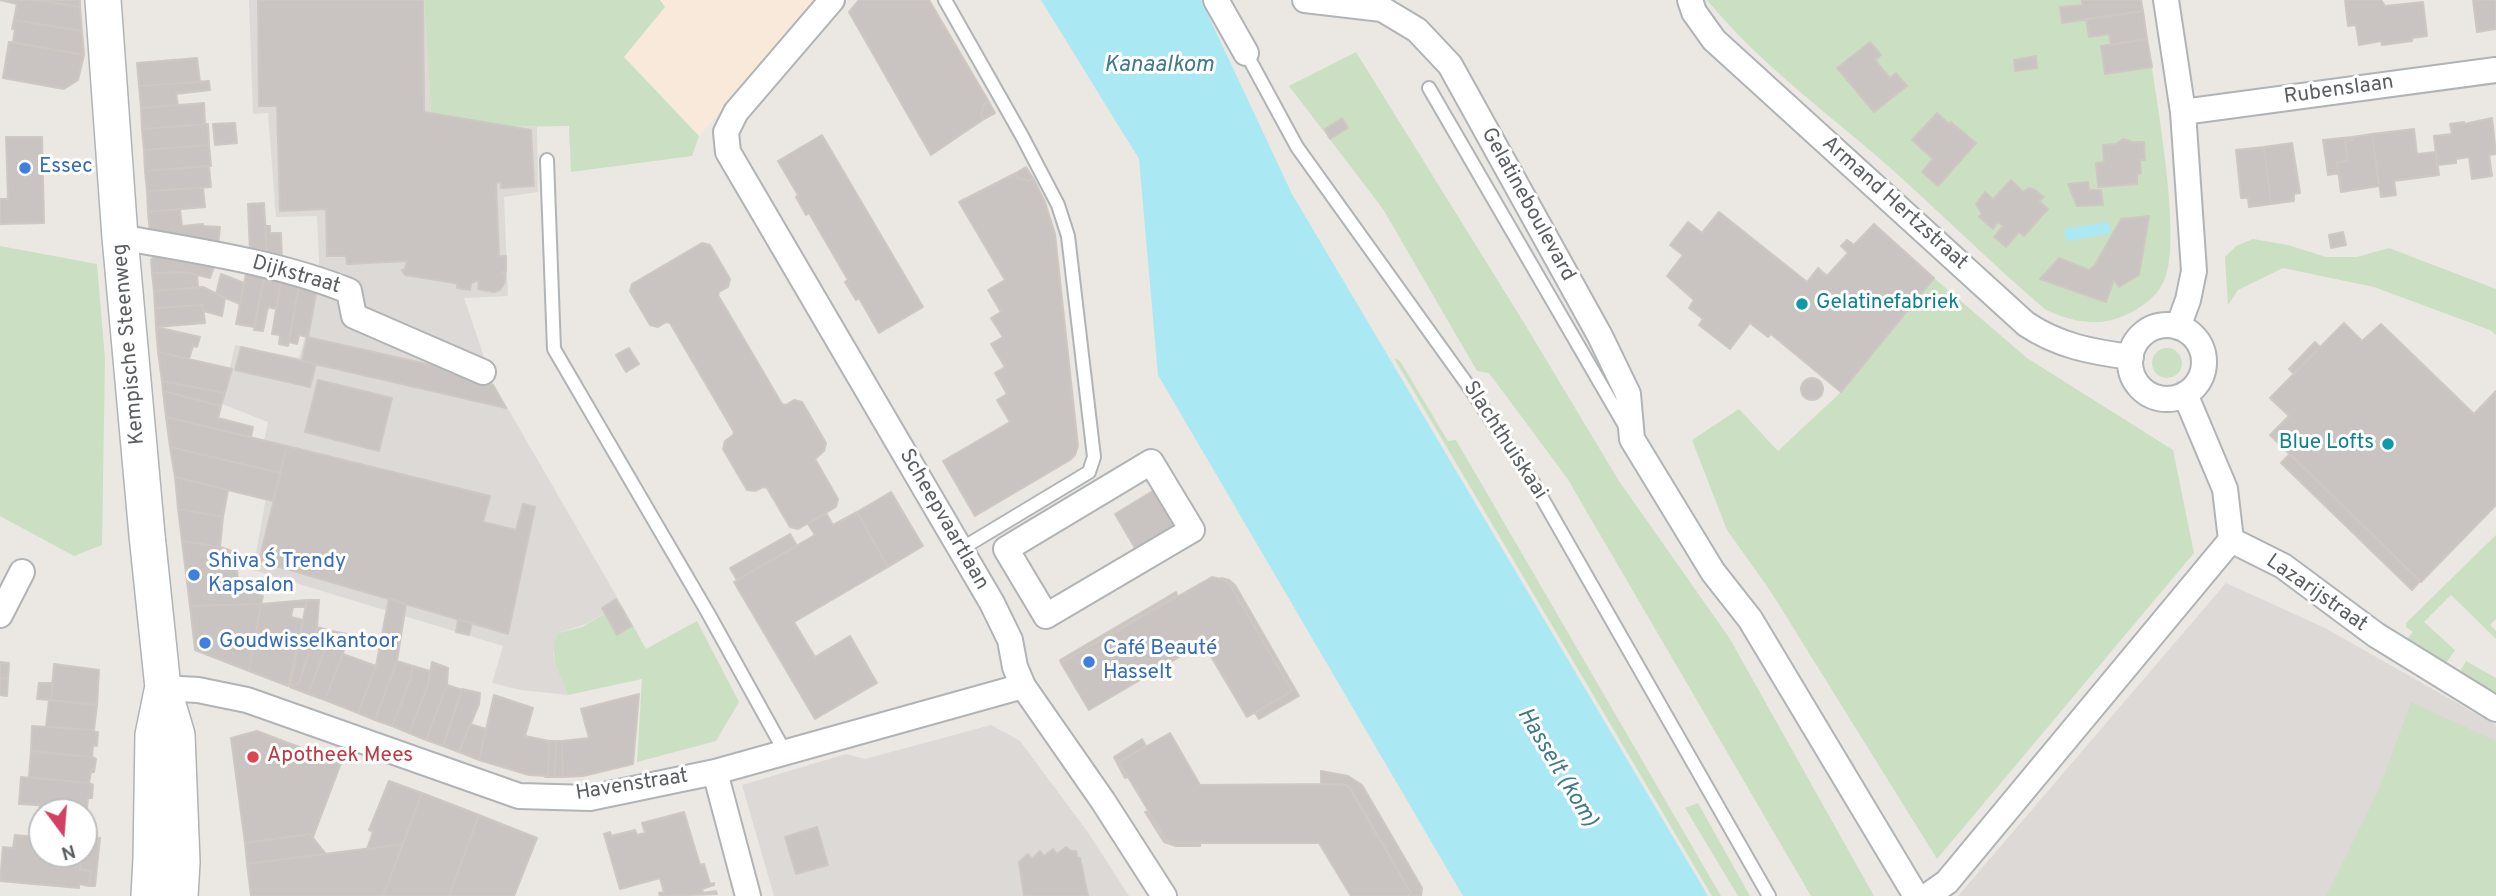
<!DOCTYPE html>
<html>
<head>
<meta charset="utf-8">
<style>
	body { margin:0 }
	#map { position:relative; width:2496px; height:896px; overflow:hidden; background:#ebe7e2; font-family:Overpass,sans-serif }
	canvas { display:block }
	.north { position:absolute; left:28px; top:798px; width:70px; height:70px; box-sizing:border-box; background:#fff; border:2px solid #bdbfc0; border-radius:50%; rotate:164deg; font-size:19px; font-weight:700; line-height:28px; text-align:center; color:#5b5f61 }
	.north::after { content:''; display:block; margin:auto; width:24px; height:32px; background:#d34160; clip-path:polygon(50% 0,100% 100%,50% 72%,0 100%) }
</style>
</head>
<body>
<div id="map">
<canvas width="2496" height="896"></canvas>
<div class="north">N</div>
</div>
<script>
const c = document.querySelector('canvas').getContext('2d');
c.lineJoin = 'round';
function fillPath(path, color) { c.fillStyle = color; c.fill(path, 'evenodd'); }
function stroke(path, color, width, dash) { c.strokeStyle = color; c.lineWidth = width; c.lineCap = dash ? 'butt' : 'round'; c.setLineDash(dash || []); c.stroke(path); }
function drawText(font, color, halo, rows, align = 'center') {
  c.font = font + ' Overpass,sans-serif'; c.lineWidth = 6; c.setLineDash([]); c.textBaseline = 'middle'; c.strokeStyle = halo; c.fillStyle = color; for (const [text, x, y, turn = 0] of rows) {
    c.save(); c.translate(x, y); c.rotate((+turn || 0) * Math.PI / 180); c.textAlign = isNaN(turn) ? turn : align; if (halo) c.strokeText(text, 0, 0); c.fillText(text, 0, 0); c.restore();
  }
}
fillPath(new Path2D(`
	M660 0H820L699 136 624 57 665 7Z`), '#f9e9da');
fillPath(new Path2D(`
	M249 0H424L432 128 537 127 538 192 504 197 508 296 464 298 493 383 621 604 586 624 558 633 553 655 568 695 521 690 492 683 503 646 253 570 276 443 264 441 268 422 222 404 235 345 299 358 320 283 317 216 276 217 268 113 253 114Z
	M2226 583 2325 628 2496 725V896H1958Z
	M991 725 1020 741 1087 831 1129 896H774L742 785 846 754 865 759Z`), '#ddd9d7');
fillPath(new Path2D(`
	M424 0H660L665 7 624 57 699 136 692 156 571 172 569 126 432 128Z
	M1707 0H2082V5L2061 7 2086 19 2089 37 2109 34 2111 45 2101 47 2105 74 2152 67C2158 112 2183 247 2163 283 2156 297 2141 308 2128 314 2100 328 2073 322 2046 310 1986 259 1931 203 1872 152 1815 104 1755 58 1707 0Z
	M1356 52 1521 318 1619 481 1730 639 1874 896H1811L1567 478 1489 373 1477 371 1383 209 1289 86Z
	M2253 239 2288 245 2326 257H2357L2389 248 2496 289V335L2490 330 2374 287 2283 268 2238 290 2228 305 2225 257 2236 246Z
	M0 246 97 264 105 359 102 545 74 556 0 516Z
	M1934 278 2027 358 2173 450 2194 553 1937 859 1771 592 1727 530 1692 440 1739 409 1778 451 1841 392Z
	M2152 363a15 15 0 1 1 30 0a15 15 0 1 1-30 0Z
	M1394 358 1400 361 1448 441 1456 440 1721 896H1712Z
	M2496 535V619L2490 625 2496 631V639L2451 595 2424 622 2455 650 2442 669 2403 644 2413 632 2406 627V623Z
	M621 604 646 649 697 621 739 702 716 741 637 762 642 679 568 695C560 673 547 655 558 633L582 627Z
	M2466 661 2496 678V701L2456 678Z
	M2411 702 2496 741V896H2326L2379 789Z
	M1698 803 1750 896H1738L1685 808Z`), '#cbe0c2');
fillPath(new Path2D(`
	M1041 0H1201L1292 194 1708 896H1463L1158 375 1139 159Z
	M2109 222 2111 233 2066 241 2064 229Z`), '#aae9f4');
const building = new Path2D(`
	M0 0H37L80 7 82 31 14 20 17 4Z
	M37 0H80V7Z
	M258 0H423L424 112 531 130 534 186 501 188V182L496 183 499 256H506V272H502L505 274V282L500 290 494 292 478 289 479 282 476 281 471 283 470 290 457 288V284L455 283 405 275 402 270 405 269 407 261 347 264 346 256H327L326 209 280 211 277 106H259Z
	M859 0H929L989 102 984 104 981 115 984 119 931 155 849 12Z
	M2082 0H2141L2143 11 2062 23 2060 7 2082 5Z
	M2345 0H2381L2385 6 2423 2 2427 36 2412 38V41L2382 45 2381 41 2359 45 2356 25 2348 26Z
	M2473 0H2496V29L2477 32Z
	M2143 11 2147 39 2111 45 2109 34 2089 37 2086 19Z
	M14 20 82 31 84 55 13 42 15 29H12Z
	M2147 39 2152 67 2105 74 2101 46Z
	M9 42 84 55 78 80 64 89 3 78Z
	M1870 42 1881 55 1875 60 1890 78 1896 73 1907 86 1874 112 1837 68Z
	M2036 56 2037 68 2015 71 2014 60Z
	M197 58 200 82 139 86 137 63Z
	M209 81 210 90 176 94 178 105 141 108 139 86Z
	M989 102 995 113 984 119 981 115 984 104Z
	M204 103 205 124 142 129 141 108Z
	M1937 113 1949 124 1951 122 1976 143 1938 186 1922 172 1933 159 1912 140Z
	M1342 118 1348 128 1330 139 1325 129Z
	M2492 118 2496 154 2489 155 2492 176 2472 179 2469 157 2456 159V163L2437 165 2434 136 2452 134 2450 124 2464 122V124Z
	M235 123 237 143 215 145 213 124Z
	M208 124 209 145 144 150 142 129Z
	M2414 129 2417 154 2436 152 2439 175 2394 181 2396 195 2381 197 2372 134Z
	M2372 134 2379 186 2341 192 2337 162 2348 161 2345 142 2353 140 2352 137Z
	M822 135 923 307 879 333 859 298 856 300 845 282 848 280 809 213 806 215 796 197 798 195 778 161Z
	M6 137H42L44 223 0 224V199H8Z
	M2352 137 2353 140 2345 142 2348 161 2337 162 2339 173 2328 175 2323 140Z
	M2123 139 2132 142H2144L2145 160H2140L2141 173 2137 175V184L2098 187 2096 163 2104 162 2103 145 2116 144Z
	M2292 143 2300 193 2294 194V201L2271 204 2264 147Z
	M209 145 211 166 145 171 144 150Z
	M2264 147 2271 204 2249 207 2248 198H2241L2236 150Z
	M209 166 211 187 147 191 145 171Z
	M1026 167 1033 178 1029 181 1018 178 1016 173Z
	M1016 173 1018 178 1029 181 1033 178 1045 202 1055 234 1078 446 1075 455 1070 460 975 516 943 461 1010 422 997 400 1007 394 995 373 1005 367 991 344 1003 337 991 318 1001 312 988 290 1005 280 959 202Z
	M2011 180 2023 192 2029 188 2035 190 2044 197 2039 201 2048 209 2024 236 2019 232 2006 247 1994 237 2003 226 1998 222 1993 229 1979 217 1982 214 1976 204 1985 192 1993 199Z
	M2088 182 2089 190H2101L2103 205 2077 206 2068 184Z
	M203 188 205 207 148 212 147 191Z
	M264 203 267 256 250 253 248 204Z
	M180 209 182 226 203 224V226L220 227 218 247 150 234 148 212Z
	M1719 212 1807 282 1818 268 1827 276 1848 253 1841 246 1847 240 1854 245 1874 224 1934 278 1841 392 1771 334 1768 337 1750 323 1730 349 1699 325 1703 319 1689 308 1694 300 1667 276 1683 255 1670 245 1688 222 1702 233Z
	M2149 216 2139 275 2119 287 2114 280 2106 302 2040 279 2059 258 2089 270 2095 265 2121 219Z
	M265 226H270V233H281L282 259 267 256Z
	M2343 232 2346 245 2331 248 2329 235Z
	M702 243 710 245 730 279 728 287 719 292 718 295 782 404 786 405 794 400 802 402 826 443 824 451 815 459 838 499 836 507 798 529 790 527 767 488 763 487 755 491 747 490 723 449 725 441 733 435 734 432 670 323 666 322 658 327 650 325 630 291 632 284Z
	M155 254 216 261 210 278 185 272 152 273 151 260Z
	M247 269 265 273 254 327 236 324Z
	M185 272 197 275 198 287 154 291 152 273Z
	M265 273 282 276 276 309 268 307 263 331 254 330Z
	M221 274 244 283 240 304 216 294Z
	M282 276 300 280 288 346 279 344 280 335 272 334Z
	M300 280 318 284 308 337 299 335 297 344 289 342Z
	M203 287 225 298 222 316 204 311 203 305 155 308 154 291Z
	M203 305 205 323 156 327 155 308Z
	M2344 323 2362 341 2381 324 2474 414 2496 391V505L2421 582 2270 435 2289 416 2270 398Z
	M156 327 200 337 197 347 193 346 189 359 158 352Z
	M307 337 480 376 478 382 493 385 506 408 302 361Z
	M2315 342 2320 347 2294 374 2289 369Z
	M241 347 316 364 310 387 235 370Z
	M629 348 639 364 626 372 616 355Z
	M158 352 232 369 225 393 162 381Z
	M1801 389a11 11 0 1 1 22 0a11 11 0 1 1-22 0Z
	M318 380 392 398 379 451 305 432Z
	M162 381 225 393 221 406 163 391Z
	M163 391 221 406 218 418 253 427 251 437 166 417Z
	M166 417 287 446 280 473 170 447Z
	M287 446 490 496 483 522 516 530 523 504 535 507 508 634 259 561Z
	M170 447 280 473 273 501 175 477Z
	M2290 454 2420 581 2412 590 2281 463Z
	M175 477 228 490 223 517 178 509Z
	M1156 489 1180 530 1139 555 1115 514Z
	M891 492 923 546 888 567 857 512Z
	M178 509 223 517 220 547 182 541Z
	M857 512 888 567 794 622 815 657 850 636 877 683 815 719 734 582 815 535 808 524 826 513 833 525Z
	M790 534 797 546 737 580 730 568Z
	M182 541 220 547 235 552 239 589 263 596 261 604 190 606Z
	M1212 577 1224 580 1231 586 1292 691 1247 717 1203 643 1089 710 1061 663Z
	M1221 578 1229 580 1235 585 1299 696 1259 719 1255 713 1292 691 1231 586Z
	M1176 592 1177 595 1061 663 1060 660Z
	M389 598 406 604 397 661 375 720 358 713 376 666Z
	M616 599 632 626 617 635 602 608Z
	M307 600H319L317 627 299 683 290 687Z
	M307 600 306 607H293L291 617 303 620 288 686 249 671 261 604Z
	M261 604 249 671 195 650 190 606Z
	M458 620 472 623 469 635 456 632Z
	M317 627 332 631 308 694 290 687 299 683Z
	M332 631 347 634 344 650 325 700 308 694Z
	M343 654 376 666 358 713 325 700Z
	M397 661 413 666 411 678 392 726 375 720Z
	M0 662 9 663 8 679 0 678Z
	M432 662 448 668 447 685 426 740 409 733 428 685Z
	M54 664 99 670 97 705 51 700Z
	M413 666 430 671 428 685 409 733 392 726 411 678Z
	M0 678 8 679 7 696 0 695Z
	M39 683H53L51 700 37 699Z
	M447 685 462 690 443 746 426 740Z
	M462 689 480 693 479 704 459 752 443 746Z
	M639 694 633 764 583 776 563 777 562 741 589 738 581 709Z
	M494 695 533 708 525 736 549 741 548 776 529 775 479 760Z
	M49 700 97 705 94 730 46 727Z
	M470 724 486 729 479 760 459 752Z
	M32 726 94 730V732H98L97 746 93 745 92 757 31 751Z
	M257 731 341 763 313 837 310 834 245 843 231 738Z
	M1170 733 1200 785 1341 784 1348 786 1411 893 1406 896H1351L1319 843H1177L1166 840 1119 762Z
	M1142 739 1146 746 1119 762 1128 777 1125 778 1114 757Z
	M549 741H556L555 777H545L548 776Z
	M556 741H562L563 777H565H555Z
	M31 751 92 757 96 759 94 772H91L89 783 29 777Z
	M1321 771 1348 776 1362 785 1422 888 1421 896H1406L1411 893 1351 789 1344 784H1321Z
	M21 777 89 783 93 785 92 798H88L87 808 19 804Z
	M389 781 422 793 403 844 367 849 373 832 369 830Z
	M422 793 479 815 449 896H383Z
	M40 805 87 808 84 834V812H42V831L38 830Z
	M1148 811 1166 840 1177 843H1200V846H1176L1164 842 1145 812Z
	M684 812 700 865 704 864 710 884 714 883V885L702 889 703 893 716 891 717 894 660 896 659 893 664 892 660 878 620 889 604 834 610 832 611 836 635 830 637 835 645 833 642 823Z
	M479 815 537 838 514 896H449Z
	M817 827 828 865 796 874 785 837Z
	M36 830 42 831V854H82L80 870 91 871 89 886 79 884V888L0 881 3 847 13 848 15 835 36 837Z
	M310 834 326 854 247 864 245 843Z
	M84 837 100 838 95 886H89L91 871 80 870 82 854H84Z
	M403 844 383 896H251L247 864Z
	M1066 847 1071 851H1076L1078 859 1080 858 1088 896H1024L1019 862 1028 854 1032 859 1040 851 1044 856 1053 849 1057 854Z`);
fillPath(building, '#c9c4c1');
stroke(building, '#cfc7c2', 2);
const lane = new Path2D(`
	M945 0 1022 136 1058 205 1068 236 1094 457 1089 472 961 549
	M1246 53 1297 147 1472 391 1534 484 1769 896
	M1429 88 1625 426
	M547 160 554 349 708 613 785 752`);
const street = new Path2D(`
	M832 0 736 112 726 132 728 152 992 603 1010 640 1015 667 1023 686 1103 801 1164 896
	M1216 0 1246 53
	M1305 0 1382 9
	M1377 0 1382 9 1417 30 1450 65 1600 336 1628 394 1632 439 1713 572 1750 619 1916 896
	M1690 0 1694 12 1714 40 2026 324C2059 346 2092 352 2131 357
	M2166 0 2183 112 2194 271 2188 300 2178 327
	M2183 112 2496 70
	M120 237C196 251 277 262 349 291L354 316 483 372
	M2130 362a37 37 0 1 1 74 0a37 37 0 1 1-74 0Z
	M2185 394 2225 489 2231 540
	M1151 462 1192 530 1046 616 1006 549Z
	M2231 540 2283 566 2376 635 2496 709
	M0 615 22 572
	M163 688 198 690 247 700 519 796 590 798 715 772 1023 686
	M715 772 748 896
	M1927 896 1947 882 2231 540`);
const secondary = new Path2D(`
	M103 0 120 237 147 535 163 688 177 735 182 862 180 896
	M149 896 151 859 153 735 162 691`);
stroke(lane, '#b0b4b6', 16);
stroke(street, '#b0b4b6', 28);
stroke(secondary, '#afb4b6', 38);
stroke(lane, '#fff', 12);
stroke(street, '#fff', 24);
stroke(secondary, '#fff', 35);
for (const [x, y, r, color] of [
	[25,168,7,"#3f7fe0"],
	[1802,304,7,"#0f9aa8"],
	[2388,444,7,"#0f9aa8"],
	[194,575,7,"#3f7fe0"],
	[205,643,7,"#3f7fe0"],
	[1089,662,7,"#3f7fe0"],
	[253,757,7,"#e0444e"]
]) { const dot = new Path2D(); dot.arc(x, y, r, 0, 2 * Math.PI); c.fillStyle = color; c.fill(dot); stroke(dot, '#fff', 2.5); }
drawText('21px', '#5b5f61', '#fff', [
	["Rubenslaan",2339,91,-8],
	["Armand Hertzstraat",1894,204,42],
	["Gelatineboulevard",1527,205,61],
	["Dijkstraat",296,276,16],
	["Kempische Steenweg",130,344,-95],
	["Slachthuiskaai",1504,441,57],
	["Scheepvaartlaan",943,520,60],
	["Lazarijstraat",2316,594,35],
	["Havenstraat",632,786,-9]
]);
drawText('21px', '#366cbe', '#fff', [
	["Essec",39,168],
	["Shiva Ś Trendy",208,563],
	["Kapsalon",208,587],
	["Goudwisselkantoor",219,643],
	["Café Beauté",1103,650],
	["Hasselt",1103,674]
], 'left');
drawText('21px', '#0d838f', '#fff', [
	["Gelatinefabriek",1816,304],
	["Blue Lofts",2374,444,"right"]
], 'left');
drawText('21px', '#be3a42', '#fff', [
	["Apotheek Mees",267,757]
], 'left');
drawText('italic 23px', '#407b8b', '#fff', [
	["Kanaalkom",1159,66],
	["Hasselt (kom)",1556,768,59]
]);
</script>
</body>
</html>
